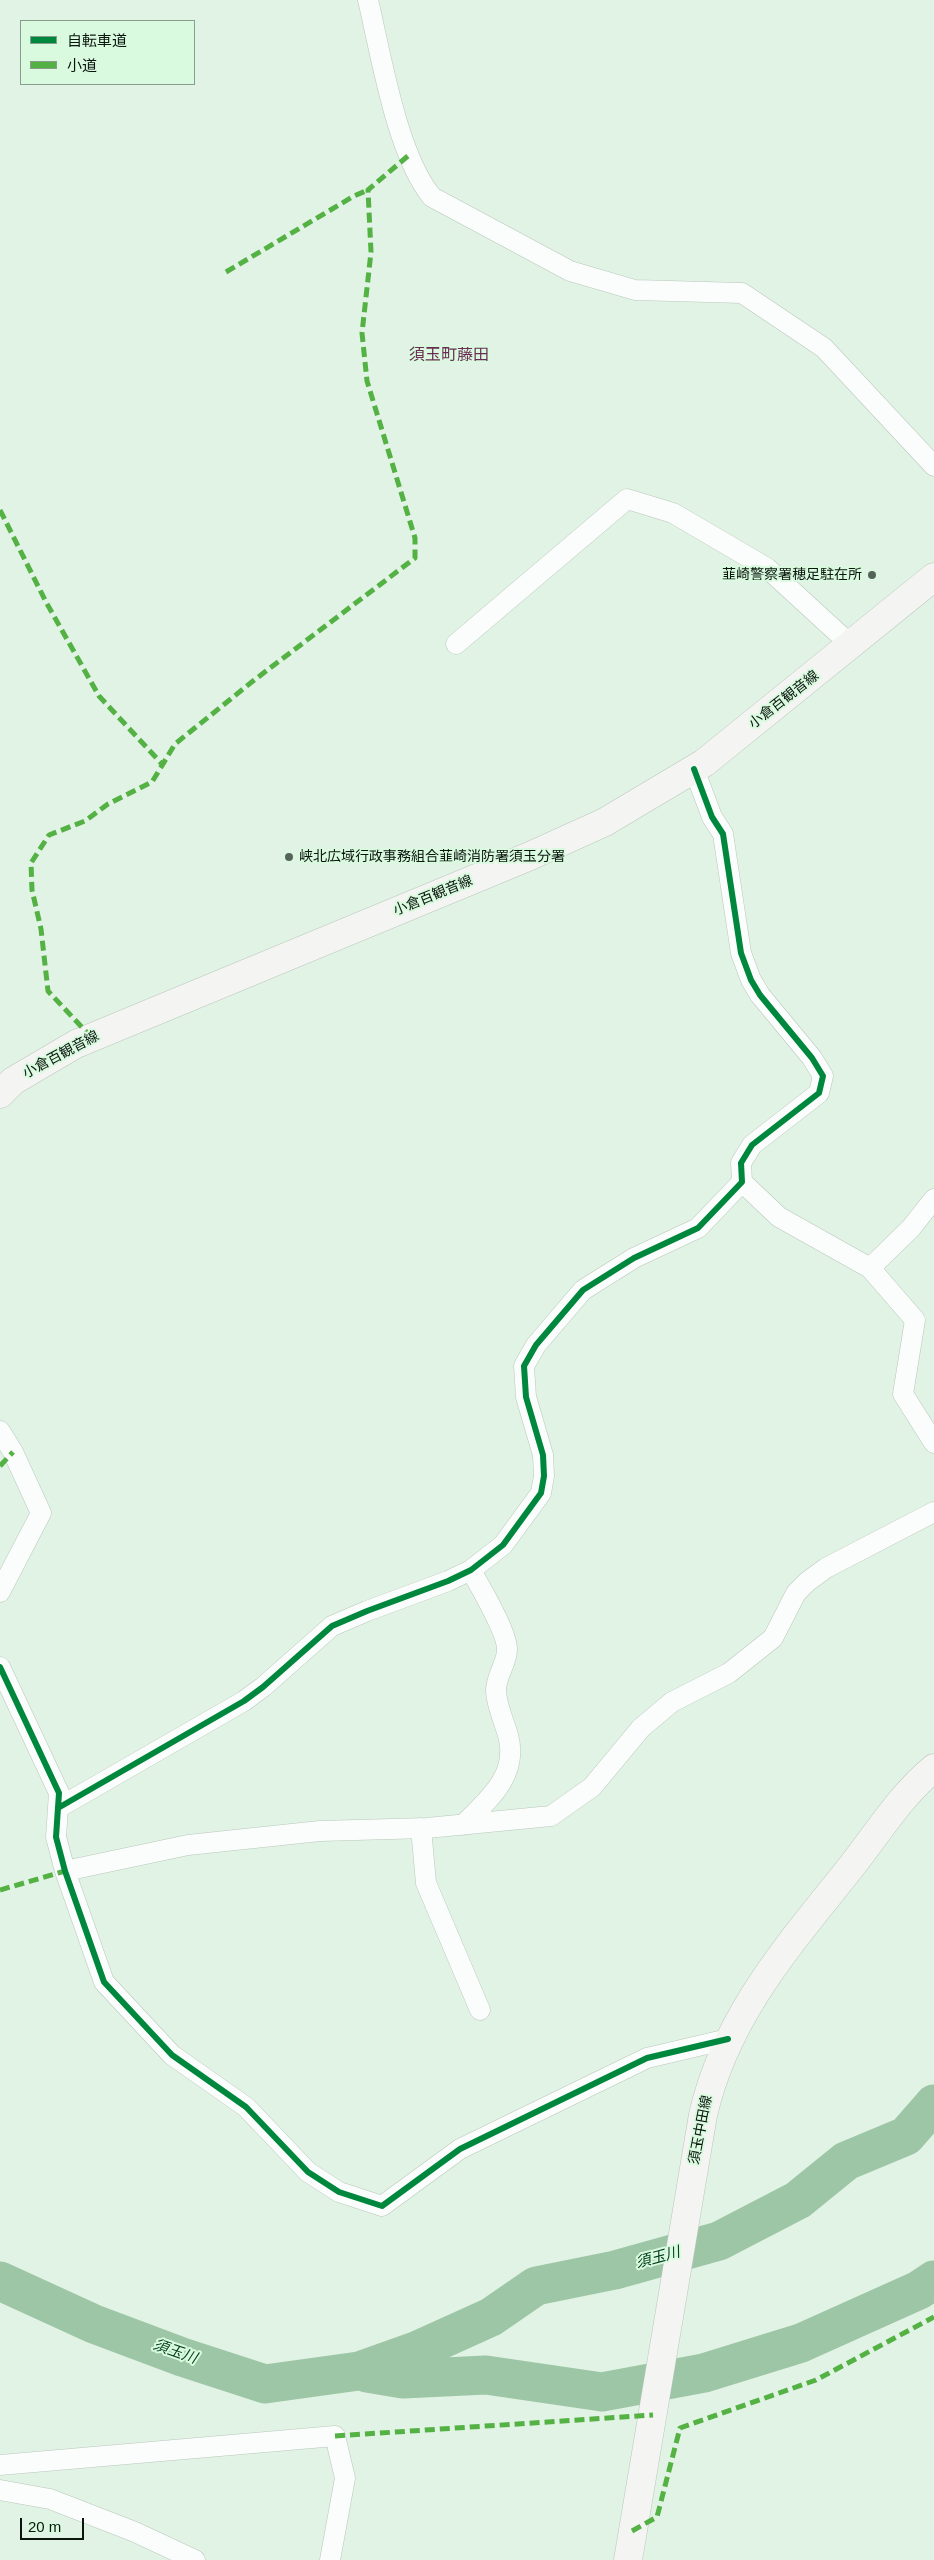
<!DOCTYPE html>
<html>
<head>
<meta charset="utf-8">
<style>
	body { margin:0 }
	#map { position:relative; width:934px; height:2560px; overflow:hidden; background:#e1f3e4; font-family:Arial,"Noto Sans JP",sans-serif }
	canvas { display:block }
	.legend { position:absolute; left:20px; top:20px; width:175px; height:65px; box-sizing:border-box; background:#dafae0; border:1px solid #879e8c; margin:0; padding:6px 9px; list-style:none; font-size:15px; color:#0a150d }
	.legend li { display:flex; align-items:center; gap:10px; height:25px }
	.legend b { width:25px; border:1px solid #879e8c }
	.scale { position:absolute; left:20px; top:2518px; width:64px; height:22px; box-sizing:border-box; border:2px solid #0a150d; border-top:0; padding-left:6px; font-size:15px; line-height:18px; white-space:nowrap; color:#0a150d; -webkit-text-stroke:4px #dafae0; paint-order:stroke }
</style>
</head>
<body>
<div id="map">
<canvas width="934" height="2560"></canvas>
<ul class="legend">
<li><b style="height:6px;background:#00873e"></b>自転車道</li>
<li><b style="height:6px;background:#54b144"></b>小道</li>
</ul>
<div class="scale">20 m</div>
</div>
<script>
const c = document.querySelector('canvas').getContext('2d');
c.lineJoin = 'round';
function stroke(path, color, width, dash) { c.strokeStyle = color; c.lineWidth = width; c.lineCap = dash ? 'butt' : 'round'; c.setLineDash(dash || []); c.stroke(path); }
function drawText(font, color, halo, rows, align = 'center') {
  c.font = font + ' Arial,"Noto Sans JP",sans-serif'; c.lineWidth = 4; c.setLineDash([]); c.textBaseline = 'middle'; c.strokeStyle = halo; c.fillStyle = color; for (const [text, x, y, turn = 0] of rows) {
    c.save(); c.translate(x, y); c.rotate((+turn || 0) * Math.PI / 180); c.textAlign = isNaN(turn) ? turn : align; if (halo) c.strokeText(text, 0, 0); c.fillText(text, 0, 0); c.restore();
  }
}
stroke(new Path2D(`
	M0 2281 94 2324 182 2357 265 2384 359 2371 418 2350 491 2317 536 2286 615 2270 719 2241 798 2200 846 2161 906 2136 934 2104
	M367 2373 403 2379 486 2375 602 2392 704 2373 801 2343 919 2290 934 2280`), '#9dc6a6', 39);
const street = new Path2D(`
	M368 0C381 55 397 155 432 197L570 271 635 290 742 293 824 348 934 466
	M456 644 627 499 673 513 767 568 852 646
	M742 1182 779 1217 870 1268 915 1320 903 1394 934 1443
	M870 1268 911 1228 934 1199
	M0 1431 13 1452 41 1513 0 1592
	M0 1667 59 1793 56 1837 65 1871 104 1982 172 2055 246 2107 308 2172 339 2192 382 2206 460 2149 647 2058 728 2039
	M58 1808 244 1701 263 1687 332 1626 367 1611 448 1581 471 1570 503 1545 541 1493 544 1476 543 1455 526 1397 524 1366 536 1345 583 1290 634 1258 698 1228 742 1182 741 1163 752 1145 819 1093 823 1076 812 1058 760 995 751 980 741 953 723 834 712 817 694 769
	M463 1825C489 1799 519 1775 508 1735 504 1721 496 1704 496 1690 496 1676 507 1663 507 1650 508 1633 480 1587 471 1570
	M421 1828 426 1883 480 2010
	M65 1871 188 1845 320 1831 427 1828 551 1816 592 1787 641 1728 672 1702 729 1673 773 1638 796 1593 807 1582 826 1568 934 1512
	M0 2465 335 2436 345 2478 330 2560
	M0 2490 50 2499 135 2532 195 2560`);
const secondary = new Path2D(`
	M0 1094 13 1081 76 1044 530 856 605 822 704 763 934 577
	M628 2560 703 2115C726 2015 789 1945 851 1867 877 1834 901 1795 934 1768`);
stroke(street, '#b9c7bc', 21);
stroke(secondary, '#b9c7bc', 29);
stroke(street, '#fafdfb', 20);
stroke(secondary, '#f4f5f3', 28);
stroke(new Path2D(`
	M226 272 354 196 368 190
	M0 510 46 602 99 696 162 764
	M92 1038 48 991 41 929 32 890 31 863 49 835 85 821 108 804 152 782 175 744 253 681 415 558V538L367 381 362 333 371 252 368 190 409 155
	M0 1466 13 1452
	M0 1890 65 1871
	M335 2436 653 2415
	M632 2531 657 2517 680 2428 816 2380 934 2317`), '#54b144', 5, [10, 5]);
stroke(new Path2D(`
	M0 1667 59 1793 56 1837 65 1871 104 1982 172 2055 246 2107 308 2172 339 2192 382 2206 460 2149 647 2058 728 2039
	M58 1808 244 1701 263 1687 332 1626 367 1611 448 1581 471 1570 503 1545 541 1493 544 1476 543 1455 526 1397 524 1366 536 1345 583 1290 634 1258 698 1228 742 1182 741 1163 752 1145 819 1093 823 1076 812 1058 760 995 751 980 741 953 723 834 712 817 694 769`), '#00873e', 6);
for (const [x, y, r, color] of [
	[872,575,5,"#556358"],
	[289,857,5,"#556358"]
]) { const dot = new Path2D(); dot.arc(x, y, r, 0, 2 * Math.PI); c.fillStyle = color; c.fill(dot); stroke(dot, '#dafae0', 2); }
drawText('14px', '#0a150d', '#dafae0', [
	["韮崎警察署穂足駐在所",862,575],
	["峡北広域行政事務組合韮崎消防署須玉分署",299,857,"left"]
], 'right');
drawText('14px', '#0a150d', '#dafae0', [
	["小倉百観音線",784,700,-38],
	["小倉百観音線",433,896,-22],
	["小倉百観音線",61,1055,-28],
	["須玉中田線",701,2130,-79]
]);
drawText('italic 15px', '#07431f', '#dafae0', [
	["須玉川",658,2258,-15],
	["須玉川",175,2352,19]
]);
drawText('16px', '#6a2c52', '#dafae0', [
	["須玉町藤田",449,356]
]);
</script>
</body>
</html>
